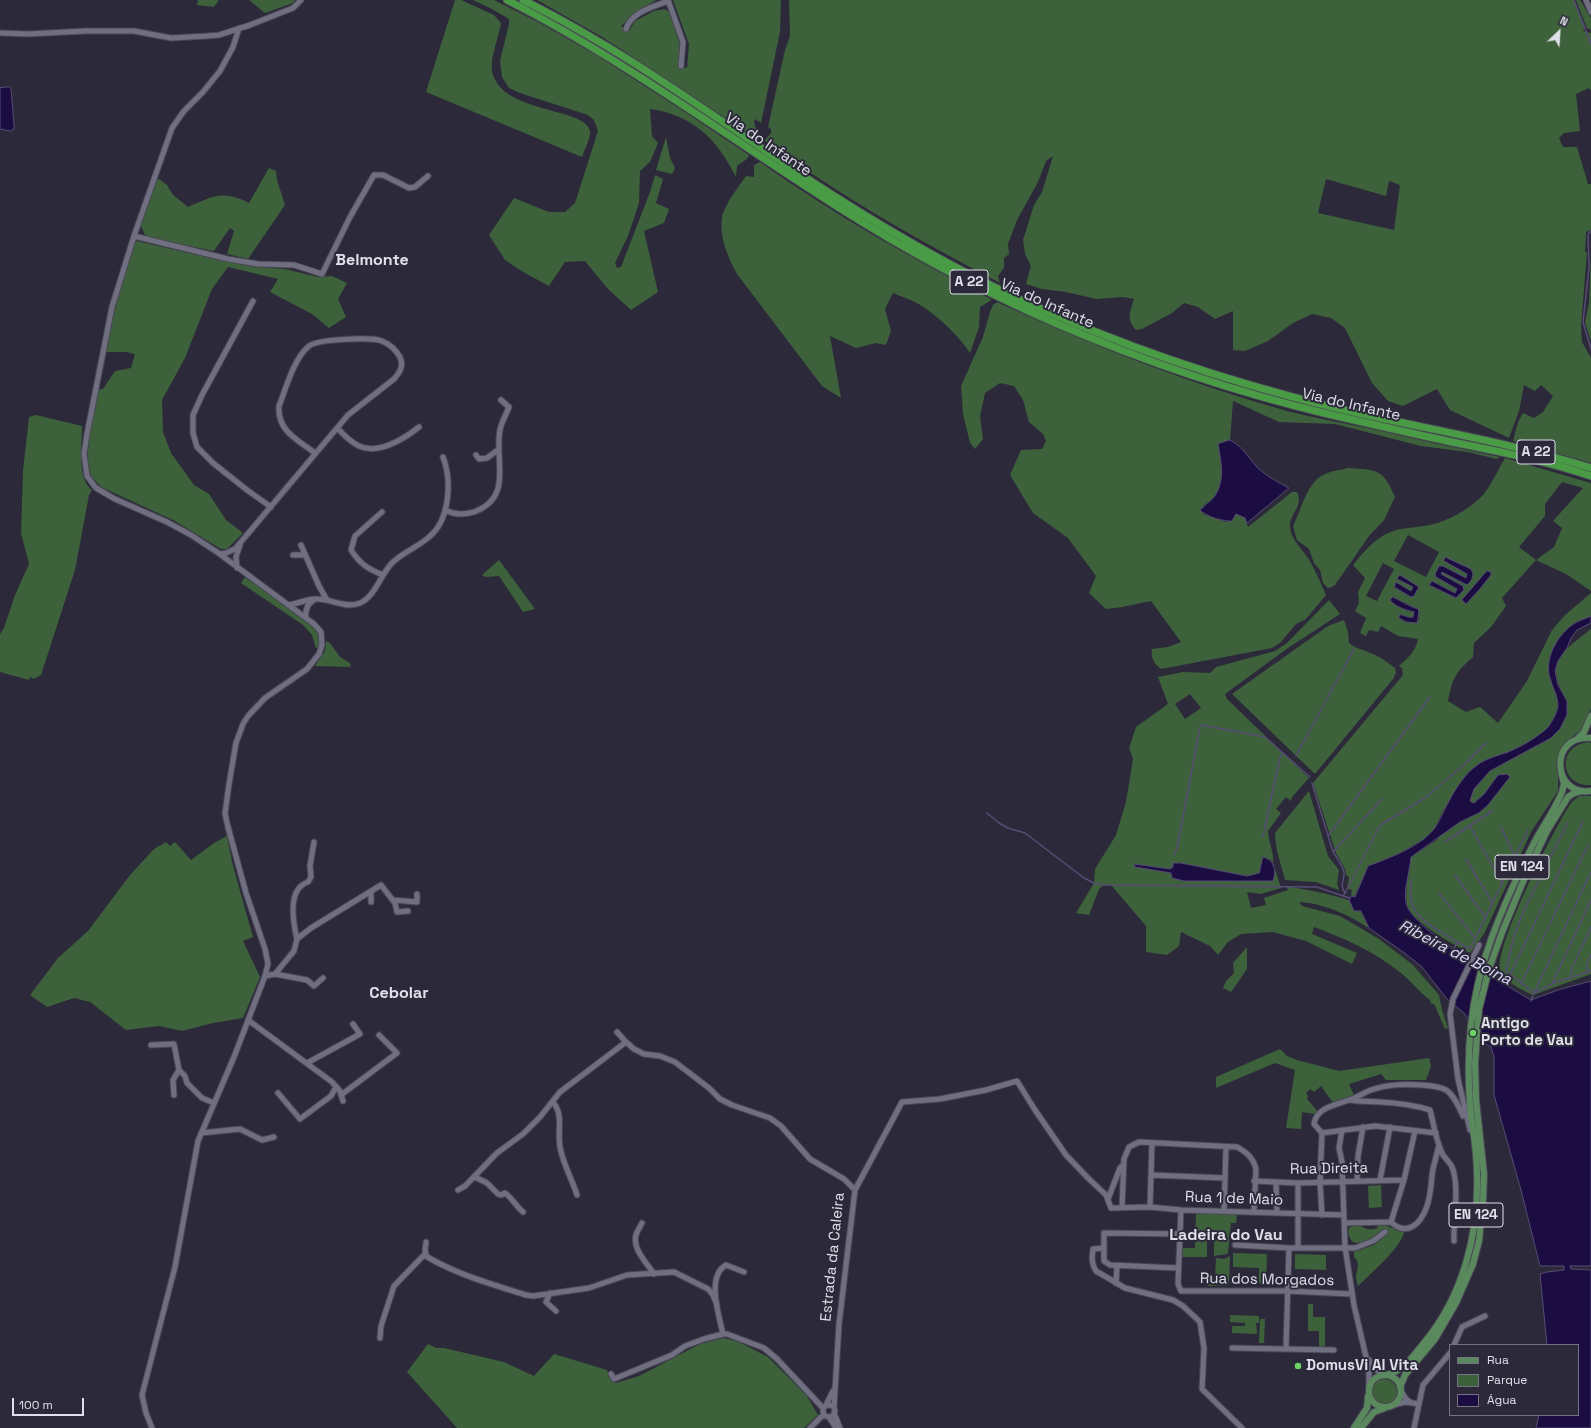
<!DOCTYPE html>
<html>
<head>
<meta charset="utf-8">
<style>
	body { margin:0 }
	#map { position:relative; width:1591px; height:1428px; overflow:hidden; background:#2c2a3a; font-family:"Space Grotesk",sans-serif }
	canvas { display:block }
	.legend { position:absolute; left:1449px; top:1344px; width:130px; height:72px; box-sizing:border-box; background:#2c2a3a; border:1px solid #747380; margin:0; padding:5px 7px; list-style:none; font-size:12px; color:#e0e0ea }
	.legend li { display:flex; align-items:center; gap:8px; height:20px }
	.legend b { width:20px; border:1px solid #747380 }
	.north { position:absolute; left:1539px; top:12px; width:40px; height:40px; -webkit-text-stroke:3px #2c2a3a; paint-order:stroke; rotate:25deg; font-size:11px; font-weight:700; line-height:16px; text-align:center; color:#e0e0ea }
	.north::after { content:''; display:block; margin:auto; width:14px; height:18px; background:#e0e0ea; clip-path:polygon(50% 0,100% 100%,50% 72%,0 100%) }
	.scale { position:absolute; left:12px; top:1398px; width:72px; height:18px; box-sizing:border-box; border:2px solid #e0e0ea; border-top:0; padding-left:5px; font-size:12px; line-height:14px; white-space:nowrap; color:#e0e0ea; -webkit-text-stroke:3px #2c2a3a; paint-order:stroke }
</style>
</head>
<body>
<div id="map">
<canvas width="1591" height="1428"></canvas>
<ul class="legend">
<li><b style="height:5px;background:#59895d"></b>Rua</li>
<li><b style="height:11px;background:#3d613a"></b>Parque</li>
<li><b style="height:11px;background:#1b0d41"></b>Água</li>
</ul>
<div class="north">N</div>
<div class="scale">100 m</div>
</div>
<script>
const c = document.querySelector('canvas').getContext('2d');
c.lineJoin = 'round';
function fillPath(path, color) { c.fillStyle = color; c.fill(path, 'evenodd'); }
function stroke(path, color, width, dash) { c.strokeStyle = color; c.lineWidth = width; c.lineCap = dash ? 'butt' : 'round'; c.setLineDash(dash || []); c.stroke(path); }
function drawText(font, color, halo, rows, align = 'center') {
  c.font = font + ' "Space Grotesk",sans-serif'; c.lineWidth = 4; c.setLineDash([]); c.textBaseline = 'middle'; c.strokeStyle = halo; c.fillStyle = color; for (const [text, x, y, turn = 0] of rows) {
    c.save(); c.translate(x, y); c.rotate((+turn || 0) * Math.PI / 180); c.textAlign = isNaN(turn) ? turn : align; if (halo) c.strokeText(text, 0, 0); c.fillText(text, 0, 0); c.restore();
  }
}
fillPath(new Path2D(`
	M198 0H219L214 7 197 5Z
	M249 0H295L293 3 265 13Z
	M455 0H461L494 15 501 23C499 37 490 57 492 71 500 114 586 107 590 131 591 138 584 150 582 157L426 92Z
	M473 0H494L538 22 598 56 682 110 749 155 747 159 737 166 736 177C717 139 693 115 650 109L652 136 658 143 650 162 640 171 639 203 628 236 615 263 617 268 621 267 650 192 655 175 663 179 656 203 669 209 664 223 644 231 658 292 631 310 608 289 585 261 565 262 549 286 523 272 505 260 489 235 514 198 549 212H565L575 203 598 131 594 120 588 115 520 93 509 88 502 77 500 61 509 24V19L492 9Z
	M537 0H656L633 15 621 26 629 31 635 21 654 11 665 9 670 13 680 45 678 65 687 68 689 44 673 0H781L780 32 761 123 755 119 754 122 758 135 756 138 602 37Z
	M789 0H1574L1585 28 1583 31 1591 33V91L1589 88 1576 94 1580 131 1564 133 1559 138 1563 147H1577L1588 184H1591V230L1586 232 1585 252H1587L1581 326 1582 342 1591 358V463L1513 441 1518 422 1523 413 1534 418 1543 412 1553 396 1541 385 1535 391 1524 385 1519 411 1509 438 1450 410 1437 389 1403 406 1388 401 1372 383 1345 328 1331 318 1312 314 1293 323 1268 341 1245 351 1233 350V311L1215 319 1198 307 1184 303 1172 313 1142 329 1136 330C1126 319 1130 312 1134 299L1123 297 1096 299 1066 292 1042 289 1026 284 1031 266 1025 254 1023 240 1034 205 1042 192 1053 156 1046 161 1038 182 1017 220 1008 244 1009 254 1004 258V268L998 276 1000 283C919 241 841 196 767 143L765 140 771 133V129L768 127 785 50 790 36ZM1326 179 1386 196 1389 181 1400 185 1394 230 1318 213Z
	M1576 0H1580L1591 18V30L1587 28Z
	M666 137 670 158 675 168 672 174 656 170Z
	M760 162C833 214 911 258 991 299L990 301 980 307 979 327 970 353C958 335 940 318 922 306 913 300 902 297 893 293L885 309 891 331 886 345 876 343 856 348 830 336 841 398 822 386 737 274C728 257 719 238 722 218 723 207 739 186 746 176L754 177V165Z
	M269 168 276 171 277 180 285 205 248 259 227 254 234 231 230 228 214 251 146 237 141 226 155 180 159 179 167 185 173 195 188 207C214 196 222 190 249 203Z
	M137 241 219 260 255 267 285 269 318 277 332 276 347 283 338 299 346 317 329 328 312 314 270 292 278 279 228 267 212 289 185 358 162 400 163 432 171 453 194 485 209 494 226 520 243 533 227 549H221L173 520 101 487 91 476 87 458 90 430 98 390 103 389 115 371 131 368 135 354 126 352H105L123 276 133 244Z
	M1591 253V341L1585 323 1589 302Z
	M997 302C1092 345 1187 383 1287 411 1315 418 1344 423 1372 429 1415 439 1457 448 1500 457L1497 459 1468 452 1421 446 1335 424 1279 422 1233 401 1230 440 1218 444C1221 461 1225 479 1216 494 1214 498 1208 502 1204 505L1203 514 1226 522 1236 513 1245 518 1248 527 1292 492H1297C1304 506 1289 515 1290 527 1291 540 1303 550 1310 561 1316 572 1321 584 1326 595L1306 619 1296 624 1280 643 1272 648 1161 669C1155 665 1150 657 1152 649L1168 647 1181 642 1151 601 1122 607 1106 609 1089 593 1096 576 1068 538 1033 513 1010 475 1021 450 1042 449 1046 441 1043 434 1029 422 1023 400 1014 386 1000 383 985 393 980 416 983 439 975 449 970 443 963 414 961 386 983 337 990 312 993 305Z
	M36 415 82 426C82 444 77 479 92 490L89 495 75 570 41 675 34 679 30 677 29 680 0 672V634L4 628 15 595 29 564 21 533 23 471 29 417Z
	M1505 458 1591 483V591L1566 574 1536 560 1502 598 1506 606 1491 627 1474 643 1473 657C1455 673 1453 677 1448 701L1466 712 1480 707 1498 723 1527 681 1552 630 1565 615 1591 593V616L1561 636 1553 648 1549 662V677L1556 693 1558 705 1555 716 1547 729 1531 741 1469 771 1444 809 1434 829 1424 839 1398 854 1368 866 1354 897 1351 895 1352 890 1347 888 1349 877 1346 875 1345 869 1336 853 1313 783 1403 675 1402 668 1399 666C1408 658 1416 651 1418 639L1398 636 1381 626 1378 632 1369 630 1366 636 1360 633 1366 618 1355 611 1359 603 1358 592 1365 578 1353 565C1361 555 1370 544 1381 537 1397 526 1415 529 1434 524 1449 520 1467 510 1479 499 1490 489 1497 471 1505 458ZM1562 482 1583 488 1553 521 1562 528 1554 547 1536 560 1519 547 1545 516V504ZM1408 535 1439 552 1426 577 1394 561ZM1444 561 1473 573 1467 585 1442 572 1441 574 1463 590 1456 598 1429 585 1432 581 1455 593 1457 589 1436 577 1443 566 1466 578 1468 574ZM1383 563 1394 569 1377 601 1366 596ZM1487 571 1466 604 1462 600ZM1397 579 1419 587 1411 597 1394 587 1396 583 1411 591 1413 587ZM1393 597 1418 609 1419 620 1399 618 1414 617V612L1407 611Z
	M1348 468C1376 470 1383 468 1395 497L1384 520 1369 536 1335 585 1332 587 1328 588 1323 583 1320 570 1314 563 1309 549 1297 540 1293 526C1302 509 1306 484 1323 475 1330 471 1341 470 1348 468Z
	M499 560 535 609 523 612 499 576 486 577 482 575Z
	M245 577C262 589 307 615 317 631 321 636 321 643 319 649L316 648 312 635 303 625 241 583Z
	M1329 600 1340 614 1288 648 1225 694 1227 699 1309 778 1292 797 1291 801 1286 797 1276 809 1281 813 1268 831C1268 840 1275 856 1273 863L1270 859 1259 873 1247 876 1181 863 1170 869 1135 864 1171 873 1172 878 1184 881H1273L1275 871 1276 872 1281 888 1261 894 1247 892 1251 908 1266 905 1264 898 1288 890 1286 886 1323 893 1349 900 1354 911H1360L1369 928C1348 915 1324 903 1299 902L1302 906 1340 916 1379 939 1413 965 1439 995 1442 1010 1448 1028 1445 1029 1434 1004H1431L1430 1000C1419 992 1411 981 1401 973 1375 952 1344 938 1314 927L1312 934 1357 953 1352 964 1306 941 1273 932 1241 934 1228 942 1218 955 1210 946 1181 932 1179 946 1167 955 1146 952V926L1111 885H1104L1099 889 1089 915 1076 913 1094 883 1095 869 1116 835 1126 802 1133 759 1129 748 1136 727 1168 704 1158 677 1183 672 1210 673 1216 667 1275 651 1287 643ZM1190 694 1201 708 1185 719 1175 704Z
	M1344 620 1348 632 1349 643C1356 649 1365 650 1373 654 1381 657 1388 663 1395 668L1396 673 1393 679 1315 774 1232 694 1328 626Z
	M1591 629V709L1585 726 1561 747 1556 763 1558 777V791L1531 832 1484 934 1470 953C1454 945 1410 921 1407 904 1404 888 1410 873 1411 857L1437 840 1480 774 1507 761 1551 738 1560 729 1567 701C1544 660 1560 654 1591 629Z
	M326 641 330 643 340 657 351 664 350 667 315 666 325 651Z
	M1588 742 1591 743V785C1560 787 1556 746 1588 742Z
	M1309 791 1328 856 1339 870 1337 883 1339 890 1316 882 1285 880C1281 864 1275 849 1275 833Z
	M1580 796H1591V974L1533 995C1522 990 1503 981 1500 969 1495 946 1555 826 1571 803 1573 800 1577 798 1580 796Z
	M227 836 233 866 253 937 243 941 260 977 243 1018 213 1023 182 1031 159 1026 126 1030 90 1002 74 998 47 1007 30 995 58 958 88 931 130 875 154 849 166 842 170 846 175 842 191 860 214 843Z
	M1247 947V969L1231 992 1223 988 1226 981 1234 973 1233 963Z
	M1280 1049 1287 1056 1297 1060 1339 1071 1429 1058 1431 1066 1426 1080H1386L1381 1074 1349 1084 1354 1095 1333 1103 1321 1086 1314 1092 1310 1089 1306 1093 1308 1096 1307 1099 1319 1113 1315 1114 1302 1112 1301 1129 1286 1128 1295 1070 1275 1063 1216 1088V1077Z
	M1381 1185 1382 1207 1369 1208 1368 1186Z
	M1196 1213 1237 1214 1236 1223H1231L1228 1253 1227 1254 1214 1256V1235H1207V1257H1182L1183 1248H1195Z
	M1376 1224H1381L1404 1232C1402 1247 1369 1275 1358 1286 1357 1283 1356 1279 1356 1276 1357 1268 1361 1263 1354 1257V1252L1374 1245 1388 1232 1384 1229C1378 1234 1358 1249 1351 1240 1348 1236 1348 1232 1349 1228 1361 1221 1359 1227 1368 1229 1370 1230 1375 1229 1378 1228Z
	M1233 1253 1267 1254 1266 1283H1259V1268L1233 1267Z
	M1295 1254 1326 1255V1270L1295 1269Z
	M1230 1256 1229 1285 1208 1286 1209 1278 1215 1277 1216 1258 1224 1259Z
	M1308 1304H1313V1317H1325V1347H1319V1331H1308Z
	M1230 1315 1259 1316V1323H1256L1257 1334 1232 1333V1326H1245V1323L1230 1322Z
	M1260 1319H1265L1264 1343H1259Z
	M723 1338 737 1341 768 1357 807 1396 818 1415 804 1428H457L407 1372 428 1344 436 1348H444L504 1362 534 1376 554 1354 607 1370 610 1379 616 1383 639 1376 700 1344Z
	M1371 1392a13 13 0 1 1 26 0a13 13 0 1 1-26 0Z`), '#3d613a');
const water = new Path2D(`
	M10 87 11 89 14 125V129L10 131 0 129V88Z
	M1230 440C1242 446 1248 457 1257 467 1266 476 1278 482 1289 488L1247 523 1245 518 1236 514 1232 521C1224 522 1205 516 1200 510 1205 505 1213 500 1216 494 1225 479 1221 461 1218 444Z
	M1445 557 1471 569C1475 576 1472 580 1467 585L1442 572 1441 574 1463 586 1464 590 1456 598 1429 585 1432 581 1455 593 1457 589 1436 577 1435 574 1439 566H1443L1466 578 1467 574 1444 561Z
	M1487 571 1491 572V575L1479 590 1466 604 1462 600Z
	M1400 575 1419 587 1414 596 1411 597 1394 587 1396 582 1411 591 1413 587 1397 579Z
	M1393 597 1410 606 1418 609 1419 612 1417 623 1406 622 1399 618V615C1405 614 1408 619 1413 617L1414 612C1406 610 1395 607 1390 600Z
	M1591 616V623L1577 630 1571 638 1567 648 1558 661 1555 671 1558 685 1567 701V715L1560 729 1551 738 1490 771 1474 789 1470 801 1474 803 1484 794 1498 775 1507 774 1510 777 1488 805 1479 813 1460 822 1411 857C1410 871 1402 894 1407 906 1416 930 1506 986 1531 1000L1558 990 1591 981V1266H1570L1571 1269 1591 1270V1428H1536L1539 1415H1578V1345H1547L1540 1274 1547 1272 1564 1270V1266H1540L1521 1190 1494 1095V1057L1491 1047 1484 1043 1477 1029 1464 1013 1447 999 1422 967 1406 954 1369 928 1361 911H1354L1349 900 1351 896 1355 897 1368 866C1389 858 1420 847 1434 829 1438 824 1441 817 1444 811 1452 794 1464 773 1480 763 1488 758 1499 755 1508 752 1518 748 1529 742 1537 736 1541 733 1546 730 1549 726 1564 703 1557 701 1550 678 1544 659 1557 636 1572 625 1577 621 1585 619 1591 616Z
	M1263 857C1274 859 1277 871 1273 881H1184L1172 878 1171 873 1135 867 1134 864 1170 869 1173 867V863H1181L1247 876 1259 873Z`);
fillPath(water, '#1b0d41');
stroke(water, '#564c74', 1);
stroke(new Path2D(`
	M1574 0 1591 44
	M1591 231 1588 234 1589 268 1583 322 1591 349
	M1296 756 1354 649
	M1312 783 1333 852C1336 856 1343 867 1344 872 1345 880 1339 885 1345 893L1343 896 1350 898
	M987 813 999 823 1008 828 1025 833 1084 878 1094 883 1104 885 1317 887 1343 896
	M1568 822 1525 908 1514 936 1506 971 1534 993 1591 872
	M1470 826 1502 883
	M1501 827 1515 857
	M1328 836 1430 697
	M1263 837 1280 757 1283 753
	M1445 842 1492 811
	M1333 852 1382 799
	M1174 855 1177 848 1200 727 1202 725 1265 737 1310 777
	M1466 859 1492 902
	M1455 875 1485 917
	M1411 880C1411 887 1410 894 1411 900 1415 921 1441 931 1457 942
	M1345 893 1378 829 1382 824 1425 798 1465 764 1486 743
	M1439 893 1475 938
	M1454 949 1457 942 1470 949 1528 830
	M1587 972V964L1591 955
	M1510 975 1583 821
	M1571 977 1572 968 1591 927
	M1521 984 1588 845
	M1552 984 1591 900
	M1531 1001 1534 993 1556 982 1591 971`), '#564c74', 1.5);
const minor = new Path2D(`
	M668 0 683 42 681 66
	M1586 0 1591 12
	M626 29C631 12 653 7 668 1
	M0 33 28 34 86 31H134L171 38 207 36 219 35 250 25 293 8 301 0
	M134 236 228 259 258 264 294 265 322 274 350 217 374 175H383L409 188 415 187 428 176
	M253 301 202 395 193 415V433L197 447 213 463 247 490 271 507
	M337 428C343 434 350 442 359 446 378 455 404 439 419 427
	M476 455 479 459 487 458 499 449
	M445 510C455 515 464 515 474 512 514 497 494 461 500 430 501 423 506 415 509 407L501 400
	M382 512 355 536 351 550C360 564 368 569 383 575
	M301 545 319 586 327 600
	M220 554 226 553 235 549 348 415 394 379C400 372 404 366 400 357 396 350 389 344 382 341 371 337 318 339 309 346 294 358 286 388 279 406 277 431 298 440 315 453
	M293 555H305
	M237 568 236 557 240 545
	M288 605C298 604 308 598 318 599 330 599 345 608 357 604 375 599 380 575 392 563 403 552 418 547 429 537 450 520 452 481 443 457
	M306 618C305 610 307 604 314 600
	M371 891V902
	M393 900 417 902V894
	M297 939C293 922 287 889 308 882L311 877 310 866 314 842
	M275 974 307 980 314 986 323 978
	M265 976 275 974 294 951 297 939 311 928 381 885 395 903 397 912 408 911
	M248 1020 332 1082 340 1091 343 1101
	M626 1042 634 1049 644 1054 660 1056 675 1062 709 1088 720 1099 732 1105 770 1118 781 1126 810 1159 844 1179 855 1190 839 1324 834 1408
	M151 1045 174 1044 179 1070 185 1076 187 1083 202 1098 214 1103
	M307 1063 360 1034 353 1024
	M278 1093 300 1119 331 1096 336 1087
	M174 1095 173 1080 179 1070
	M341 1095 397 1053 379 1035
	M1350 1100C1360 1102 1371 1101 1381 1102 1398 1103 1414 1105 1430 1110 1434 1125 1436 1142 1443 1155 1446 1159 1450 1163 1452 1167 1460 1186 1453 1221 1454 1241
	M553 1102C564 1115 557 1131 560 1147 563 1164 572 1179 577 1195
	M1342 1130 1339 1148 1342 1162 1345 1247 1354 1305 1369 1370V1387
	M1470 1130 1458 1079 1450 1014 1453 999 1479 945
	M201 1133 240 1129 262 1140 274 1137
	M1322 1133 1375 1126 1436 1133
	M1151 1175 1225 1178
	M475 1177 487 1183 498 1194 501 1195 505 1193C512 1198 516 1206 523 1212
	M1380 1180 1390 1127
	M1254 1181 1298 1183 1404 1180
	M1357 1181 1358 1156 1363 1127
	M1276 1182 1277 1213
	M1298 1183V1247
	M458 1190 465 1186 497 1153 523 1134 540 1117 560 1092 626 1042 617 1032
	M855 1190 902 1102 940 1099 986 1090 1017 1081 1035 1110 1066 1155 1088 1178 1106 1195 1111 1208 1150 1207 1181 1210 1344 1215
	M1108 1199 1120 1168 1123 1165
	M1122 1207 1124 1159 1129 1147 1139 1142 1237 1147C1246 1152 1253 1157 1256 1169L1254 1211
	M1150 1207 1152 1143
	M1181 1210 1178 1284 1181 1291H1287L1352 1294
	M1224 1211 1226 1147
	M1322 1215 1320 1182 1322 1133 1314 1124C1316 1108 1335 1105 1349 1100 1356 1098 1363 1093 1371 1090 1388 1084 1404 1084 1422 1085 1430 1086 1439 1086 1446 1090 1454 1095 1459 1107 1463 1116
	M1391 1222 1404 1180 1415 1131
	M642 1223C640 1227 637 1231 636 1235 632 1249 647 1263 654 1274
	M1345 1223 1391 1222C1407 1237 1421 1224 1427 1206 1431 1195 1431 1181 1433 1169 1435 1161 1437 1153 1439 1145
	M426 1242 425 1251 427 1257
	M1235 1245 1289 1248H1355L1373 1241 1385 1232
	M1104 1248 1093 1249C1092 1257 1091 1263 1096 1271L1125 1288 1173 1300 1183 1306 1200 1322 1204 1348 1202 1389 1242 1428
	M1178 1268 1110 1265 1104 1261V1233L1180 1234
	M744 1272 726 1265C706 1276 719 1316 723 1334H727L764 1348 777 1359 823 1408
	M1116 1283 1117 1266
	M550 1293 546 1302 556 1311
	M380 1338 381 1326 394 1286 424 1255C455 1274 491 1284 526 1295L533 1296 589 1288 627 1275 674 1272 708 1289 713 1295 717 1305
	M1454 1345 1462 1327 1485 1316
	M1232 1348 1334 1350
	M1286 1348 1289 1248
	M1369 1360 1372 1366 1383 1375
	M611 1374 614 1379 672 1355 685 1346 704 1339 723 1334
	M1401 1391 1406 1399 1410 1402
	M1419 1404 1423 1385 1450 1353
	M823 1411a6 6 0 1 1 12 0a6 6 0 1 1-12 0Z
	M826 1405 833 1391
	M1393 1405 1405 1402 1419 1404 1414 1428
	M834 1413 840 1428
	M829 1417 836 1428
	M152 1428 146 1413 142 1395 175 1267 198 1141 234 1057 265 976 268 964 265 949 246 893 228 827 225 814 229 784 236 743 243 724 248 716 265 698 307 669 319 654 322 645 321 632 314 624 217 552 191 535 167 522 115 499 96 488 87 476 84 454 87 434 112 307 134 236 172 128 184 111 203 92 220 71 233 47 239 28
	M810 1428 821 1417 824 1415`);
const major = new Path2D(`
	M1578 738 1584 732 1591 716
	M1591 738C1548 734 1552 797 1591 791
	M1369 1391a16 16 0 1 1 32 0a16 16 0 1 1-32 0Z
	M1386 1375C1403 1372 1413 1356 1424 1343 1463 1296 1479 1234 1477 1174 1477 1150 1472 1127 1470 1104 1467 1064 1469 1023 1478 984 1488 939 1512 886 1533 845 1542 827 1555 810 1562 792L1564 784 1561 772
	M1400 1387 1405 1375 1435 1339 1456 1303 1473 1264 1479 1241 1483 1201 1484 1174 1476 1100 1475 1063 1479 1009 1489 969 1503 930 1525 877 1547 831 1568 797 1574 793 1582 791
	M1354 1428 1367 1408 1368 1396
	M1361 1428 1374 1412 1385 1408`);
const highway = new Path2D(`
	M507 0C624 60 728 137 838 207 907 251 980 290 1055 323 1143 361 1235 392 1328 414 1371 424 1414 434 1457 443 1502 452 1547 461 1591 476
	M523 0C622 49 711 115 803 176 873 222 944 264 1019 299 1119 345 1225 381 1332 407 1418 428 1506 441 1591 468`);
stroke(minor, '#4a4855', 7);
stroke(major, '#4a4855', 8);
stroke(highway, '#4a4855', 9);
stroke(minor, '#706e81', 5);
stroke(major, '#59895d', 6);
stroke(highway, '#499b45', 7);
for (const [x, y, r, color] of [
	[1473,1033,4,"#69d464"],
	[1298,1366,4,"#69d464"]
]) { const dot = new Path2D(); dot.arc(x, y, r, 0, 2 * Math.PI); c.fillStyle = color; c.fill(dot); stroke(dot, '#2c2a3a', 1.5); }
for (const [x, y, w] of [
	[969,282,38],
	[1536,452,38],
	[1522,867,54],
	[1476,1215,54]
]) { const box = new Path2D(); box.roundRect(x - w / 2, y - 12, w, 24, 3); c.fillStyle = '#2c2a3a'; c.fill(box); stroke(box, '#e0e0ea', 1); }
drawText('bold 14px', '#e0e0ea', null, [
	["A 22",969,282],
	["A 22",1536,452],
	["EN 124",1522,867],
	["EN 124",1476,1215]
]);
drawText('15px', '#e0e0ea', '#2c2a3a', [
	["Via do Infante",768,145,34],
	["Via do Infante",1047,304,24],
	["Via do Infante",1351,405,13],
	["Rua Direita",1329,1169,-1],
	["Rua 1 de Maio",1234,1199,2],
	["Estrada da Caleira",833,1257,-84],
	["Rua dos Morgados",1267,1280,1]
]);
drawText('bold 15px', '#e0e0ea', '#2c2a3a', [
	["Antigo",1481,1024],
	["Porto de Vau",1481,1041],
	["DomusVi Al Vita",1306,1366]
], 'left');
drawText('bold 16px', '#e0e0ea', '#2c2a3a', [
	["Belmonte",372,261],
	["Cebolar",399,994],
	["Ladeira do Vau",1226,1236]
]);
drawText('italic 16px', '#dad7fb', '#2c2a3a', [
	["Ribeira de Boina",1455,953,27]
]);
</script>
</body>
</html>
